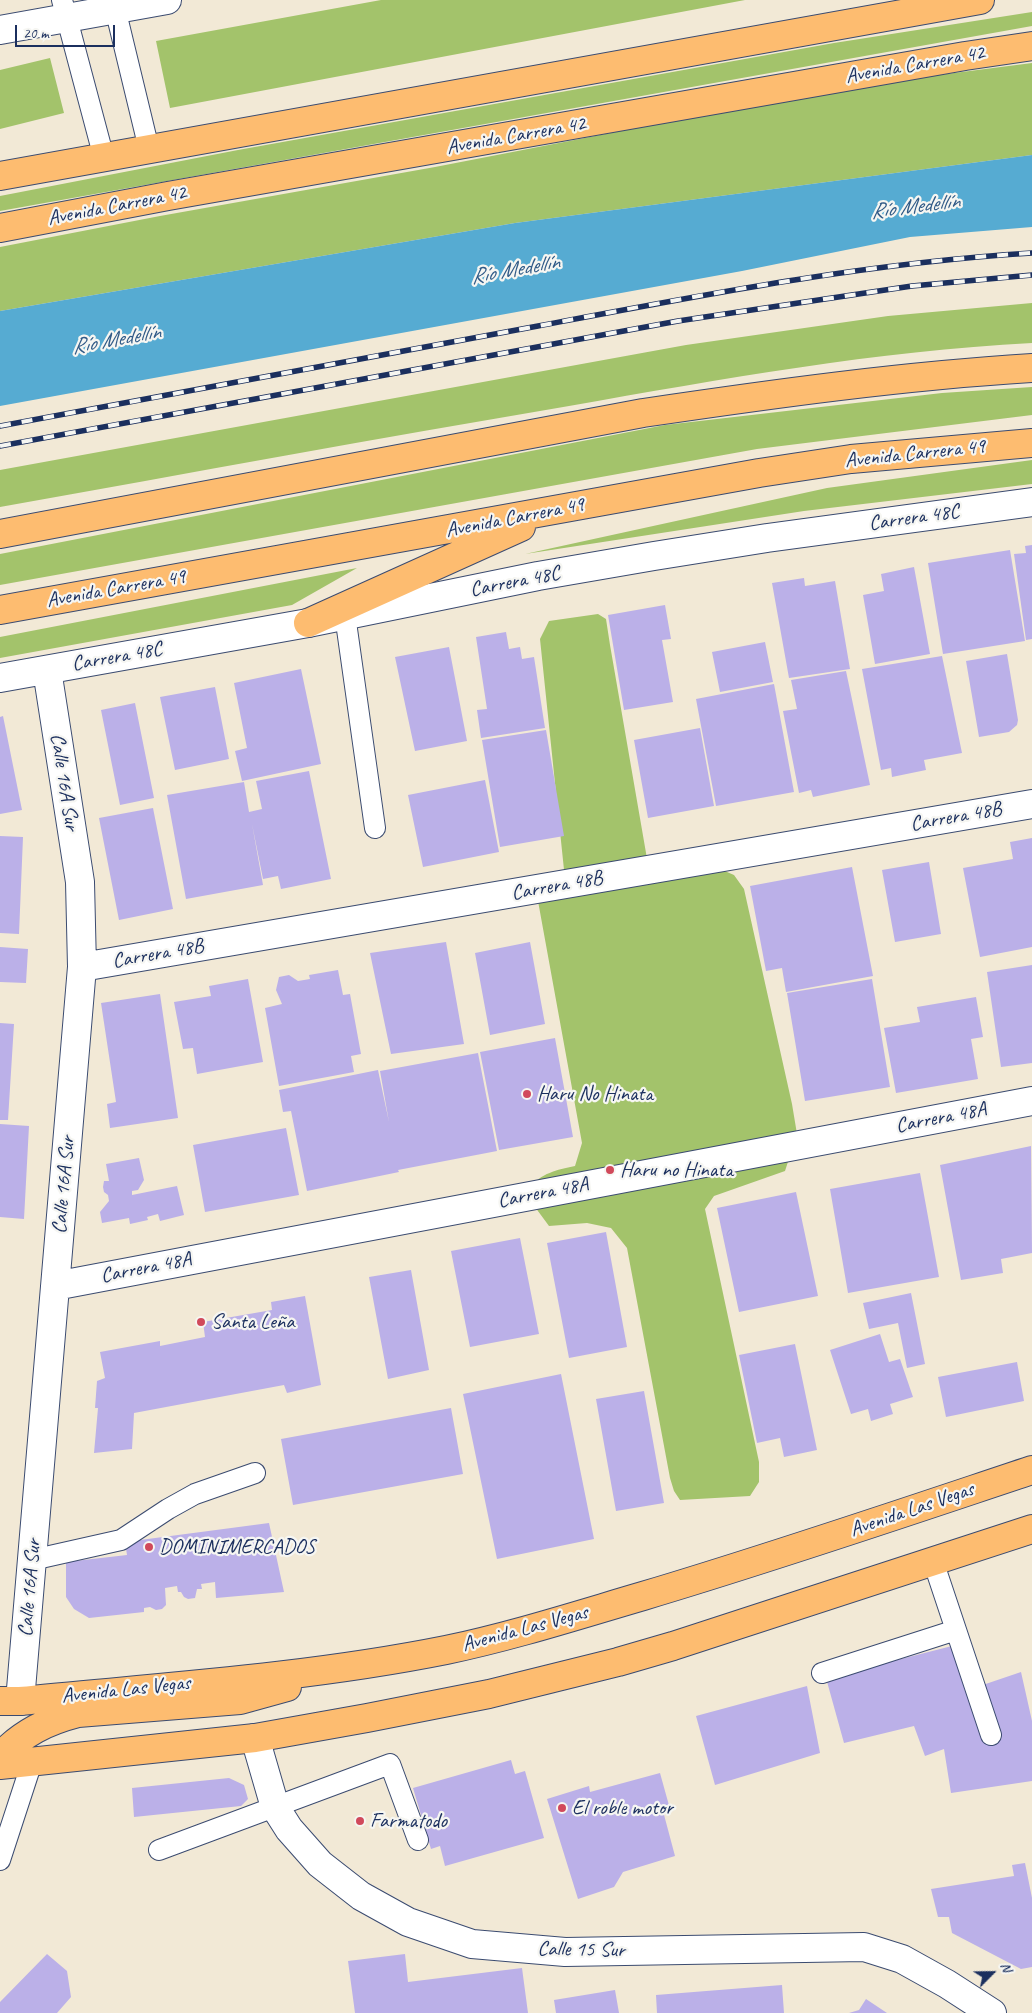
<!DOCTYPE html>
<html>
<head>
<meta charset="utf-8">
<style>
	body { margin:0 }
	#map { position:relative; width:1032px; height:2013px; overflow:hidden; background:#f2e9d6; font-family:Caveat,sans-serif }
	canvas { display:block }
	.north { position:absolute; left:967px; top:1948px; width:50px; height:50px; -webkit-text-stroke:4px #f6f6f2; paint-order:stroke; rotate:67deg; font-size:14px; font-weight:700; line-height:20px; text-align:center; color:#1b2f5e }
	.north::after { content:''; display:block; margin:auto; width:18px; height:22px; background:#1b2f5e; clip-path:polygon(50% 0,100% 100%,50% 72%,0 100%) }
	.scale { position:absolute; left:15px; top:25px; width:100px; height:22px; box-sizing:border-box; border:2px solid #1b2f5e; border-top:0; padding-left:6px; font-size:15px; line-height:18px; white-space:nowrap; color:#1b2f5e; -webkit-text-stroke:4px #f6f6f2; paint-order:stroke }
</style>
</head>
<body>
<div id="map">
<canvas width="1032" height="2013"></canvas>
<div class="north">N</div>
<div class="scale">20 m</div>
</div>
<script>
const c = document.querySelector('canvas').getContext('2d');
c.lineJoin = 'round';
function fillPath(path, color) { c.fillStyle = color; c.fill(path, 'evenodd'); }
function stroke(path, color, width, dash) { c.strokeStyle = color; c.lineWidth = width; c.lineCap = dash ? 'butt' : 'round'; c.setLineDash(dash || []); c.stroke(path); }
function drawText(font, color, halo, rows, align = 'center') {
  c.font = font + ' Caveat,sans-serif'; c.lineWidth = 4.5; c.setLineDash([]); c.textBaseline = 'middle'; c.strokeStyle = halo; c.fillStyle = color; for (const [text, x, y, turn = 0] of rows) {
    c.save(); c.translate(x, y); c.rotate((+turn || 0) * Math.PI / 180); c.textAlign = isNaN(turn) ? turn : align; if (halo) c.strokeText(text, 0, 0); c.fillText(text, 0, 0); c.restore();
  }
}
fillPath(new Path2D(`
	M381 0H745L170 108 156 41Z
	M1032 12V26L0 211V196L238 150 834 43Z
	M50 58 64 113 0 129V70Z
	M1032 63V155L515 223 0 311V247L160 216 435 167 853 86Z
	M1032 303V343C876 351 722 379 569 406 379 438 190 473 0 507V470L686 345 888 316Z
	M1032 387V415L757 449 0 585V554L665 425 942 393Z
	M1032 460V484L804 511 525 554 827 488Z
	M357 568 292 605 0 658V637Z
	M598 614 606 619 610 645 650 876 720 869 734 875 744 889 792 1104 797 1134 785 1171 714 1196 705 1209 759 1462V1482L750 1496 680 1500 674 1491 670 1478 627 1248 611 1228 587 1223 549 1226 535 1207 529 1188C542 1173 556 1170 575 1166L582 1143 538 901 566 889 540 639 549 621Z`), '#a3c36b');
fillPath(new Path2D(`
	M1032 155V227L910 237 742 271 0 406V311L515 223Z`), '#56abd2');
fillPath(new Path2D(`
	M1032 545V639L1026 640 1014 554 1026 553 1025 546Z
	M1010 550 1025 641 943 654 928 563Z
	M914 567 930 654 875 664 863 595 884 591 881 574Z
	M804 578 805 586 835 581 850 669 789 678 772 583Z
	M665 605 671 639 662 640 673 702 624 710 608 615Z
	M506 632 509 649 520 647 522 659 534 657 545 728 481 738 477 710 487 709 476 637Z
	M765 642 773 682 720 692 712 652Z
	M449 647 467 741 415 751 395 657Z
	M1007 654 1018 720 1017 725 1009 732 979 737 966 661Z
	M942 656 962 753 924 760 926 770 892 777 891 768 881 770 862 669Z
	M301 669 321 764 242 781 235 751 247 748 234 683Z
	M846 671 870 785 813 797 811 790 799 793 783 711 797 709 791 680Z
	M774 684 794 792 716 806 696 699Z
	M215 687 229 759 175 770 160 697Z
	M135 703 154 798 120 805 101 710Z
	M3 716 22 810 0 814V717Z
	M700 728 714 806 648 818 634 740Z
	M546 730 564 836 500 847 482 740Z
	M309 771 331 879 281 889 278 876 263 879 252 824 263 885 186 899 167 795 244 782 249 812 262 809 256 781Z
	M485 780 499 852 423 867 408 795Z
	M153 808 173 909 119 920 99 818Z
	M0 836 23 837 19 934 0 933Z
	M1032 838V947L980 957 963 868 1013 859 1010 842Z
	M929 862 941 934 895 942 882 870Z
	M852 867 873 976 786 992 782 968 766 971 750 886Z
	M446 942 464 1044 391 1054 370 953Z
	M530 942 545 1024 490 1035 475 953Z
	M0 947 28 949 26 983 0 982Z
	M1032 965V1063L1001 1067 987 972Z
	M338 970 343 995 350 994 361 1054 351 1056 354 1072 279 1086 265 1008 282 1004 276 990 279 977 289 975 298 981 310 979 309 975Z
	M248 979 263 1062 197 1074 193 1048 183 1049 174 1002 211 996 209 986Z
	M872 979 890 1087 805 1101 787 993Z
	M160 994 178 1118 110 1128 107 1104 116 1102 101 1003Z
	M976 997 983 1037 971 1039 978 1079 896 1093 884 1028 920 1022 917 1007Z
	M0 1023 14 1024 8 1120H0Z
	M555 1038 573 1137 499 1150 480 1052Z
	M478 1053 497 1151 398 1170 399 1172 307 1191 291 1111 283 1112 279 1090 378 1070 389 1122 380 1071Z
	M0 1124 29 1126 24 1219 0 1217Z
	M286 1128 299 1195 205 1212 193 1145Z
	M1031 1146 1032 1253 1001 1259 1003 1273 961 1280 940 1165Z
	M139 1158 144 1180 138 1190 132 1191V1195L177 1186 184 1215 160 1221 158 1214 147 1217 148 1220 130 1224 129 1218 102 1223 100 1212 109 1201 108 1195 104 1192 103 1187 104 1181H109L106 1164Z
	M920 1173 939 1277 848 1293 830 1189Z
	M796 1192 818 1296 739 1312 717 1208Z
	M606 1232 627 1347 569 1358 547 1243Z
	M520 1238 539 1334 470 1347 451 1251Z
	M411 1270 429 1370 388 1379 369 1277Z
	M911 1293 925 1364 907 1368 898 1323 869 1329 863 1303Z
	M305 1296 321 1385 287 1393 284 1385 134 1413 132 1449 94 1453 98 1408H95L97 1381 105 1378 100 1352 160 1341V1346L205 1337 203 1322 272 1310 271 1302Z
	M880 1334 889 1362 900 1359 913 1397 890 1404 893 1414 871 1421 868 1409 851 1414 830 1350Z
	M795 1344 817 1450 784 1457 780 1438 757 1443 739 1355Z
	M1017 1362 1024 1401 946 1417 938 1377Z
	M561 1374 594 1539 497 1559 463 1394Z
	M644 1391 664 1503 616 1511 596 1399Z
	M451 1408 463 1474 293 1505 281 1439Z
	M269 1523 284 1592 216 1598 215 1582 201 1584 202 1589H197L195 1598 188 1599 184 1597 181 1592H178L177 1586 165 1588 166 1605 162 1609 156 1610 150 1607 144 1608V1612L89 1618 74 1609 66 1597V1562L127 1555 125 1542Z
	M952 1646 965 1691 1021 1672 1032 1721V1781L951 1793 944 1749 925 1756 914 1726 844 1743 826 1678Z
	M807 1686 820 1753 715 1785 696 1716Z
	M511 1760 515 1774 525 1771 544 1838 445 1866 440 1846 431 1849 413 1788Z
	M660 1773 670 1809 663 1811 675 1856 623 1872 614 1887 578 1899 547 1799 589 1786 590 1792Z
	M229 1778 244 1785 248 1799 241 1806 134 1817 132 1788Z
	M1025 1863 1032 1898V1967L1021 1969 952 1933 949 1917H938L931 1889 1014 1876 1012 1865Z
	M47 1954 67 1971 71 1997 57 2013H0V2002Z
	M405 1954 408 1982 522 1968 528 2013H355L348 1961Z
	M782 1985 784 2013H657L656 1995Z
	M615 1990 619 2013H556L554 2000Z
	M866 1999 887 2013H849L859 2010Z`), '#bbb0e8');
const lane = new Path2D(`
	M62 0 104 158
	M113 0 149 149
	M345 615 375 828
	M32 1560 121 1540 168 1509 195 1494 255 1473
	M933 1561 991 1735
	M822 1673 956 1630
	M159 1850 390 1764 418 1840
	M0 1860 32 1762`);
const street = new Path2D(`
	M0 30 167 0
	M0 678 308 623 538 576 654 556 767 538 1032 502
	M82 967 1032 804
	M55 1286 1032 1101
	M20 1701 82 967 80 882 47 670
	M255 1738 275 1807 289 1829 320 1864 361 1896 408 1922 472 1944 565 1952 864 1947 902 1959 947 1984 992 2013`);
const primary = new Path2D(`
	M0 1701H20C162 1687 306 1678 446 1650 513 1636 578 1615 643 1596 774 1557 903 1513 1032 1470
	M0 1757C22 1733 47 1721 78 1713L240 1700 287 1687
	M0 1765 255 1738 367 1718 489 1694 618 1662 673 1646 1032 1529`);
const highway = new Path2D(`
	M0 176 980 0
	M0 228 168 196 965 56 1032 46
	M0 534 643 413C772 394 902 376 1032 368
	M0 610 759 473 851 459 1032 443
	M308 623 521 527`);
stroke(lane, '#3b4b70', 22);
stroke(street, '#3b4b70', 30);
stroke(primary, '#3b4b70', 30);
stroke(highway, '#3b4b70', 30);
stroke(lane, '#fff', 20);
stroke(street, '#fff', 28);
stroke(primary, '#fdbc70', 28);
stroke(highway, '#fdbc70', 28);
const rail = new Path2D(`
	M0 426C179 393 359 359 538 326 702 295 865 263 1032 253
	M0 446 678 321 912 286 1032 275`);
stroke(rail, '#1b2f5e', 5.5);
stroke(rail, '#f6f6f2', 4, [11]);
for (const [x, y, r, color] of [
	[527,1094,5,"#d1495b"],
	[610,1170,5,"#d1495b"],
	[201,1322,5,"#d1495b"],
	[149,1547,5,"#d1495b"],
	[562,1808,5,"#d1495b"],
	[360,1821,5,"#d1495b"]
]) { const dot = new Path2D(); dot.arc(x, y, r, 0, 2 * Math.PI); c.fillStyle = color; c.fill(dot); stroke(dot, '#f6f6f2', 2); }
drawText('21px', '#1b2f5e', '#f6f6f2', [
	["Avenida Carrera 42",915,65,-10],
	["Avenida Carrera 42",516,136,-10],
	["Avenida Carrera 42",117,206,-11],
	["Avenida Carrera 49",915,454,-6],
	["Avenida Carrera 49",515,518,-11],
	["Carrera 48C",914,518,-8],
	["Carrera 48C",515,582,-11],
	["Avenida Carrera 49",116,589,-10],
	["Carrera 48C",117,657,-10],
	["Calle 16A Sur",64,782,81],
	["Carrera 48B",956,817,-10],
	["Carrera 48B",557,886,-10],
	["Carrera 48B",158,954,-10],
	["Carrera 48A",941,1118,-11],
	["Calle 16A Sur",64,1185,-85],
	["Carrera 48A",543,1193,-11],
	["Carrera 48A",146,1268,-11],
	["Avenida Las Vegas",912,1510,-19],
	["Calle 16A Sur",30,1588,-85],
	["Avenida Las Vegas",525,1629,-15],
	["Avenida Las Vegas",126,1690,-6],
	["Calle 15 Sur",581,1950,1]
]);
drawText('21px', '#1b2f5e', '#f6f6f2', [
	["Haru No Hinata",537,1094],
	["Haru no Hinata",620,1170],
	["Santa Leña",211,1322],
	["DOMINIMERCADOS",159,1547],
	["El roble motor",572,1808],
	["Farmatodo",370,1821]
], 'left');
drawText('italic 22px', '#305a87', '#f6f6f2', [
	["Río Medellín",915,207,-7],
	["Río Medellín",515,270,-10],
	["Río Medellín",116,340,-10]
]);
</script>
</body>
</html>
